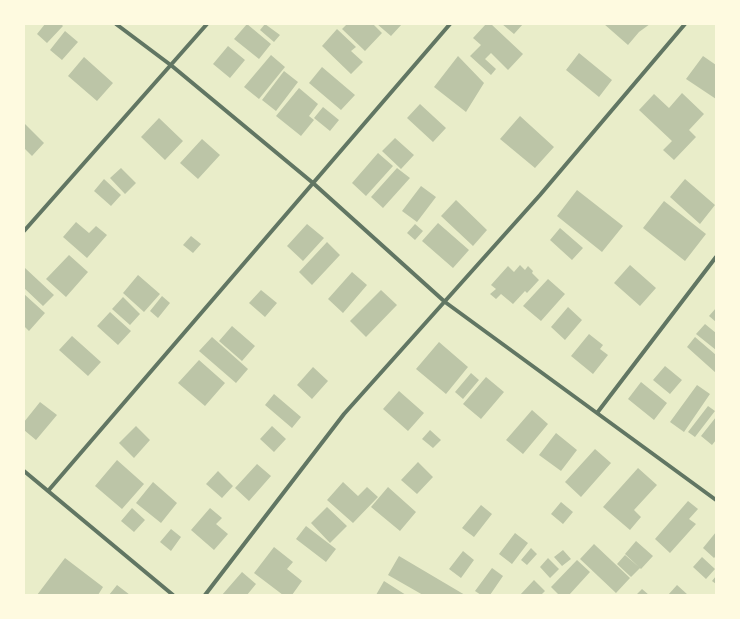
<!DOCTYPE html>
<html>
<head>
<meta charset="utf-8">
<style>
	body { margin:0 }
	#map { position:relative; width:740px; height:619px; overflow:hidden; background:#e9edc9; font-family:Helvetica,sans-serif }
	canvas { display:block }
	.frame { position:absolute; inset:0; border:25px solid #fefae0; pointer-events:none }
</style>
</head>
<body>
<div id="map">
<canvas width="740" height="619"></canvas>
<div class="frame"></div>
</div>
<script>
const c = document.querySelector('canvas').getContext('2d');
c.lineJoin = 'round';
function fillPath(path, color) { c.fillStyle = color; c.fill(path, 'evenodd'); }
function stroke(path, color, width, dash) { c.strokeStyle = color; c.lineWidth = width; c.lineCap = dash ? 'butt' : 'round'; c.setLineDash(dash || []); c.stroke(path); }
fillPath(new Path2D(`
	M45 24H61L63 26 47 43 37 34Z
	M247 24 271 44 259 59 234 39Z
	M265 24 280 35 274 42 260 30Z
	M347 24H373L382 33 365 51 342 29Z
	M377 24H402L391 36Z
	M486 24H491L523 54 508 70 491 53 485 59 496 69 491 75 470 56 481 45 473 38Z
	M502 24H523L514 34Z
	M604 24H650L639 32 628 45Z
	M337 29 356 47 351 51 363 62 351 74 322 46Z
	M65 31 78 42 62 60 50 50Z
	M228 46 245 60 230 78 213 64Z
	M579 53 612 80 599 97 566 70Z
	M271 55 285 67 259 99 244 87Z
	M458 56 484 83 466 112 434 87Z
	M703 56 716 65V99L686 79Z
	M84 57 113 83 97 101 68 76Z
	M322 67 355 95 341 110 309 83Z
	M284 71 298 82 276 111 262 100Z
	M299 88 318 104 309 116 314 120 301 136 276 116Z
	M682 93 704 114 689 130 696 137 674 160 663 150 672 141 639 110 654 94 669 108Z
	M420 104 446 128 433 142 407 118Z
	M323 107 339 120 330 131 314 118Z
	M520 116 554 147 535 168 500 139Z
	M159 118 183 141 165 160 141 137Z
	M24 123 44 143 32 156 24 148Z
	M395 138 414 155 401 169 382 151Z
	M202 139 220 155 198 179 180 163Z
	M378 153 393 166 366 196 352 183Z
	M121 168 136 183 125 194 110 178Z
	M397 168 410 178 383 208 371 197Z
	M104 179 121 195 111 206 94 191Z
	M685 179 715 205 700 224 670 197Z
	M421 186 436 197 417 222 402 211Z
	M577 190 623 226 602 252 557 216Z
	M456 200 487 230 473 246 441 216Z
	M664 201 706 234 685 261 643 228Z
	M76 222 89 233 96 226 107 235 87 258 63 237Z
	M438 223 469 250 453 268 422 241Z
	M307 224 324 238 303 261 287 246Z
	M415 224 423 231 415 240 407 233Z
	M560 228 583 248 572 260 550 240Z
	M191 236 201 244 193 253 183 245Z
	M327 242 340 255 312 285 299 272Z
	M69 255 88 272 66 297 46 279Z
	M520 265 525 270 528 266 533 271 532 273 539 280 527 293 525 291 513 304 501 294 496 299 490 294 496 289 491 285 508 266 514 272Z
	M630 265 656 288 640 306 614 283Z
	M25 268 54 295 43 306 24 288Z
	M352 272 367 285 343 313 328 299Z
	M138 275 160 294 144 312 123 293Z
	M548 279 565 294 541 321 523 306Z
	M261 290 277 303 265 317 249 303Z
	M381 290 397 305 366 337 350 321Z
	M24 294 45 313 29 331 24 326Z
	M162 296 170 303 158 318 150 311Z
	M123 297 140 314 130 325 112 309Z
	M568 307 582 320 565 340 551 327Z
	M716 308V322L709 316Z
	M110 312 131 331 118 345 97 326Z
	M705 324 716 333V350L696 334Z
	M232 326 255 346 242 361 219 341Z
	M589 334 603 345 600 349 608 355 593 374 571 356Z
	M72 336 101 362 88 376 59 350Z
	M212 337 248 369 236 383 199 351Z
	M695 337 716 355V373L687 347Z
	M439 342 468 367 446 394 416 369Z
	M199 360 225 383 205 406 178 383Z
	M665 366 682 380 670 394 653 380Z
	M313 367 328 381 312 399 297 385Z
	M471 373 479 380 463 399 455 392Z
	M486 377 504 392 481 419 463 404Z
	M641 382 667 403 654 420 628 399Z
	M697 385 710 394 684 432 670 422Z
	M399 391 424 413 408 431 383 409Z
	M274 394 301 417 292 428 265 405Z
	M40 402 57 415 36 440 24 430V422Z
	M708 406 715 411 695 437 688 432Z
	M532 410 548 424 523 454 506 440Z
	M716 417V440L712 445 701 436Z
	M136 426 150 440 134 458 119 443Z
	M272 426 286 439 274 452 260 439Z
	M430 430 441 440 433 448 422 439Z
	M556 433 577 450 561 471 539 455Z
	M595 449 611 463 581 497 565 482Z
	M117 460 144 484 122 509 95 486Z
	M418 462 433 477 417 494 401 480Z
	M257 464 271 476 249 501 235 488Z
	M638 468 657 485 634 510 641 517 630 530 603 507Z
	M218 471 233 486 222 498 206 484Z
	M153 482 177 503 161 523 136 503Z
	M343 482 358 496 367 487 378 497 353 523 327 500Z
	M388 487 416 512 400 531 371 507Z
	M688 501 698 509 689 519 696 524 670 553 655 539Z
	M561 502 573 512 563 524 551 514Z
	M481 505 492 514 474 537 462 528Z
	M327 507 347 526 330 543 311 523Z
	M132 508 145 520 134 532 121 521Z
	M210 508 222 518 216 524 228 534 214 550 191 530Z
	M306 526 336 549 326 562 296 539Z
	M171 529 181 537 171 551 160 542Z
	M716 532V556L714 558 703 548Z
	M515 533 528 543 512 564 499 554Z
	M636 541 653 556 641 569 625 554Z
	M594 544 630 578 616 593 580 559Z
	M274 547 293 562 287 569 302 581 292 595H283L254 573Z
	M531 548 537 554 527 565 521 560Z
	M563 550 571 559 562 566 554 557Z
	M463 551 474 560 461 578 449 569Z
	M625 555 640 568 631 577 617 564Z
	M399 556 465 595H423L388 575Z
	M702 557 715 569 706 579 693 567Z
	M65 558 103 587 98 595H37Z
	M548 558 559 569 550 578 540 567Z
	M577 560 590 572 569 595H559L551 587Z
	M492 568 503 576 490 595H481L475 591Z
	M242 572 256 584 247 595H222Z
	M716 576V584L712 581Z
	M534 580 545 591 541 595H520Z
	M384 581 406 595H376Z
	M117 585 130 595H109Z
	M677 585 688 595H668Z
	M642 589 649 595H636Z`), '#bcc5a7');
stroke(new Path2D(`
	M116 24 172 66 313 183 445 302 716 500
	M24 231 207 24
	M597 413 716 257
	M24 471 173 595
	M48 491 450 24
	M205 595 344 414 540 195 685 24`), '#617663', 4);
</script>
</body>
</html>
